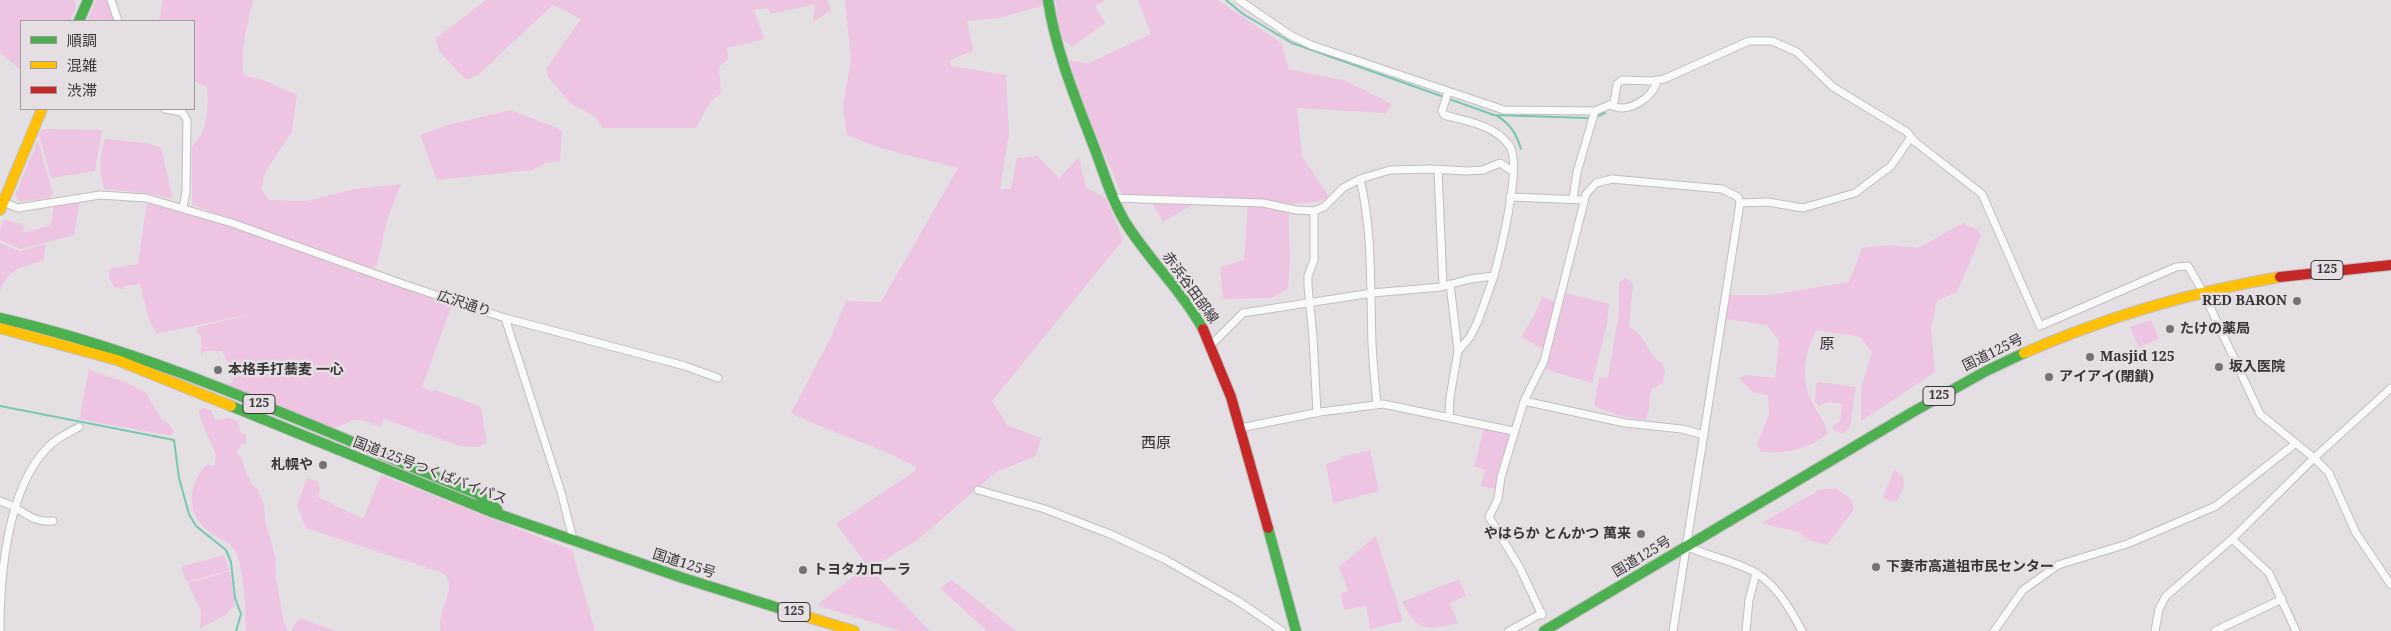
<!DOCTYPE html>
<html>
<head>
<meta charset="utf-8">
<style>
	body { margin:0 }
	#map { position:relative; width:2391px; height:631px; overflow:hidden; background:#e4dfe2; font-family:"Noto Serif","Noto Sans JP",serif }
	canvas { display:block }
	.legend { position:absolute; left:20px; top:20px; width:175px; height:90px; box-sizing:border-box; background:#e5dee3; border:1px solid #a09a9e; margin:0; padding:6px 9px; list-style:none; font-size:15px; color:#383537 }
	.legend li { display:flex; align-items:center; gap:10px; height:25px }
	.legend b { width:25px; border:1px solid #a09a9e }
</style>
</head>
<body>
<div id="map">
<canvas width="2391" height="631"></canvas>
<ul class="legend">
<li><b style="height:6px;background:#4caf50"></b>順調</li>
<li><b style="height:6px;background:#ffc107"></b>混雑</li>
<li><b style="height:6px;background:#c62828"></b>渋滞</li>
</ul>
</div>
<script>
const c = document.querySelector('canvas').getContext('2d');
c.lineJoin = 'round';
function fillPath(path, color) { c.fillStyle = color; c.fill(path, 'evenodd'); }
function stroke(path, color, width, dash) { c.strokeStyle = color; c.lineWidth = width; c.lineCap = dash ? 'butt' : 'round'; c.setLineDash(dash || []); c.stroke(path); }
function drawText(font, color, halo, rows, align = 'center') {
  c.font = font + ' "Noto Serif","Noto Sans JP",serif'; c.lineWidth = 5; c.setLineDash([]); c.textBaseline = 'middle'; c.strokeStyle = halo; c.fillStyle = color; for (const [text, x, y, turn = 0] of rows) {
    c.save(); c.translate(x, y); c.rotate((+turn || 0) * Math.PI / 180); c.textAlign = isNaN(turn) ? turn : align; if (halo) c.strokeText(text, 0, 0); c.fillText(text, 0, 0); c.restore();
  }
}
fillPath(new Path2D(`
	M0 0H74L76 7 70 21H21V70L0 53Z
	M96 0H107L114 21H87Z
	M163 0H253C248 25 239 49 244 75L266 81 297 95 292 131 266 171 261 189 269 200 306 201 355 189 401 184 387 220 377 265 372 269 256 227H247L241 222 192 205V147C208 130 209 110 207 87L194 81V21H159Z
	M486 0H827L831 10 813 22 815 4 771 14 767 8 754 10 764 39 727 48 728 60 719 67 721 93 710 102 696 128H603L594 116 571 104 548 77 546 69 581 19 553 5 479 74 466 80 439 51 436 38Z
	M845 0H1106L1095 6 1105 23 1072 47 1059 36 1056 2 999 18 967 21 973 51 950 60 951 66 1006 75 1009 134 1000 189H1011L1017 158 1037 156 1059 178 1079 157 1086 188 1106 198 1123 240 992 401 1008 426 1041 438 1036 456 996 472 919 539 870 569 836 524 915 471 916 467C876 445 831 433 791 413L830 339 846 301 881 302 958 168 877 147 847 135 843 107 851 59Z
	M1138 0H1218L1281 43 1289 69 1346 81 1392 104 1386 113 1297 108 1302 156 1329 197 1317 202 1288 204 1290 259 1288 289 1271 298 1223 299 1220 267 1244 260 1248 206 1192 205 1163 222 1150 199H1124L1090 121 1069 60 1087 64 1151 34Z
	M511 110 562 130 560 161 545 163 532 170 437 180 420 135 448 125Z
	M42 129 102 130 95 171 51 178 39 135Z
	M105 139 147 143 161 148 173 199 146 193 104 189C99 175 99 153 105 139Z
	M38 140 53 194 49 198 20 202 15 195Z
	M80 200 74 235 21 249 0 240V229L4 219 24 225 23 233 51 225 54 204Z
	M147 201 195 214 450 302 452 305 422 387 432 391 435 390 479 406 481 408 487 443 478 447 460 446 384 419 381 427 362 420H353L333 429 225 384 232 383 233 376 238 371 226 360 222 351H205L201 355V336L196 332 198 327 268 310 156 334 149 319 140 284 125 286 123 289 114 287 109 278V270L112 268 138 264Z
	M1963 223 1978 230 1981 236 1957 292 1937 301 1931 328 1935 372 1861 421V388L1872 352 1860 337 1816 330C1804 356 1799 379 1814 406 1819 416 1826 422 1827 434 1810 449 1785 454 1762 452L1757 445 1769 414 1768 396 1751 391 1739 378 1745 375 1775 378 1779 341 1767 325 1726 319 1729 295H1771L1849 282 1862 248 1890 245 1918 248Z
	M0 243 20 251 46 244 43 261C20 267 9 268 0 291Z
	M1625 278 1633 283 1629 327C1649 337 1646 355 1662 363L1665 372 1663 383 1652 389C1648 399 1651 411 1645 420L1619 416 1594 406 1599 378 1608 377 1619 313V283Z
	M1566 293 1609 304 1607 325 1592 383 1544 369 1548 362Z
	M1542 297 1556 302 1543 349 1521 337 1534 316Z
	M2151 320 2159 339 2139 347 2130 327Z
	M89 370 128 383 145 392 162 420 169 424 174 432 171 436 79 419Z
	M1820 382 1856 387 1850 426 1847 431 1840 433 1834 430 1832 426 1840 422 1842 404 1830 402 1818 406 1815 401 1816 383Z
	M204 408 211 410 215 420 230 418 238 422 240 432 246 435V442L241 445 236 454 241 455 246 472 252 484 258 490 264 505 265 519 275 557 276 578 284 623 288 631H246C245 607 245 578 237 555 232 541 218 539 208 531 185 513 188 485 206 465L215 466 216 456 200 417 199 410Z
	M1484 429 1507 432 1510 436 1497 489 1481 486 1485 470 1474 466Z
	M1370 450 1379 491 1333 503 1326 464 1342 459 1341 457Z
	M1894 470 1903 477 1904 486 1897 502 1885 499 1884 495Z
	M381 475 572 550 595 631H441C435 612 460 588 443 573L306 528 297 505 307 478 318 482 320 488 318 497 363 519Z
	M1835 488 1850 498 1854 509 1827 545 1809 540 1799 532 1761 523 1820 490Z
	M1374 537H1376L1403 621 1370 629 1366 606 1344 610 1341 593 1348 591 1339 567Z
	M224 555 230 570 187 582 181 567Z
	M867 566 930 631H900L817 605Z
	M230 571 235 605 224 616 200 628 201 612 188 583Z
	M1459 579 1466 596 1450 603 1458 623C1424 631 1418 631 1402 602Z
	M952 580 1016 631H987L940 588Z
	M300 618 335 631H293L292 628Z`), '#eec4e3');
stroke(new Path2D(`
	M1226 0 1243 14 1292 43 1444 97
	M1449 99 1494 115 1588 118
	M1497 116C1510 123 1517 135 1521 149
	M1598 116 1605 113
	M0 406 174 440 179 478 189 514 196 526 226 550 231 562 235 598 241 614 236 631`), '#78c7b3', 2);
const street = new Path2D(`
	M111 0 118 21
	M1239 0 1290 35 1311 45 1504 110 1595 111 1614 103 1617 84 1622 80 1651 81 1664 79 1749 41H1772L1797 52 1833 87 1907 132 1914 141 1982 194 2040 326 2176 267 2188 266 2203 292 2260 414 2314 458 2329 473 2356 533 2391 585
	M1611 105C1627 115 1654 97 1657 81
	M165 109 182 112 187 120 186 192 183 207
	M1438 170 1443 286
	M1360 179C1373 233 1370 288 1372 343 1373 364 1375 384 1377 404
	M1510 197 1584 200
	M1113 198 1263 203 1296 210 1314 211 1324 207 1343 188 1360 179 1390 170 1431 169 1466 171 1483 170 1500 163 1512 171
	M1573 199 1577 172 1595 111
	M3 202 18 208 100 195 146 198 232 223 403 284 505 318 561 492 573 539
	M1740 203 1768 202 1803 208 1855 193 1891 166 1911 137
	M1314 211V260L1308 276V286L1313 337 1317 413
	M1450 284 1458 351
	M505 318 685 366 718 378
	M1211 345 1243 313 1372 293 1441 287 1470 279 1494 276C1500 253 1523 163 1509 145 1494 125 1466 121 1444 115L1442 111 1448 92
	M1524 401 1625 423 1682 429 1704 435
	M1449 418 1450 397 1458 351 1470 337 1478 321 1494 276
	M1240 428 1320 412 1383 404 1513 431
	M978 490 1045 509 1110 534 1166 560 1238 601 1282 631
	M0 501C24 508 28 523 53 521
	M2232 539 2269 573 2296 631
	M1686 546C1705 555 1725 559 1744 567 1773 578 1788 605 1802 631
	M1542 615 1520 568 1489 517 1498 499 1501 477 1524 401 1544 361 1586 194 1596 183 1612 179 1722 189 1738 197 1740 203
	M0 631C0 575 7 490 47 448 56 438 68 433 79 427
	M1509 631 1542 613
	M1673 631 1740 203
	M1746 631 1749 600 1756 573
	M1994 631 2023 590 2058 565 2127 544 2216 506 2296 443
	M2155 631 2159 609 2166 596 2232 539 2314 458 2391 388
	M2215 631 2282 599`);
const fast = new Path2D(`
	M1048 0C1056 53 1077 102 1096 152 1105 176 1113 203 1127 225 1150 261 1182 291 1203 329
	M79 21 88 0
	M0 318C164 355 320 431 476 493L497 509
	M231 406 492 512 683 578 788 611
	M1268 528 1296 631
	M1544 631 1911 413 1986 371 2024 353`);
const slow = new Path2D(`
	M0 210 42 109
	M0 328 117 360 231 406
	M2024 353C2106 317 2191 292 2280 277
	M788 611 854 631`);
const jam = new Path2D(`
	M2280 277 2391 265
	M1203 329 1231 397 1268 528`);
stroke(street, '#c1bec0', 9);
stroke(fast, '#c1bec0', 12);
stroke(slow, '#c1bec0', 12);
stroke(jam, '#c1bec0', 12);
stroke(street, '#fbfafb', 7);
stroke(fast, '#4caf50', 10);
stroke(slow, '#ffc107', 10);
stroke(jam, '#c62828', 10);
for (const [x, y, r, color] of [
	[2297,301,5,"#747073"],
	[2170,329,5,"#747073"],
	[2090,357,5,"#747073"],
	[2219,367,5,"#747073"],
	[218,370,5,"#747073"],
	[2049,377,5,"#747073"],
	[323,465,5,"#747073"],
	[1641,534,5,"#747073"],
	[1876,567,5,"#747073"],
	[803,570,5,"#747073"]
]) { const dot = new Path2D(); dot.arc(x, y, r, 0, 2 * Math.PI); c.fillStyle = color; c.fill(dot); stroke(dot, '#e5dee3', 2); }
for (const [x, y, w] of [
	[2327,270,32],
	[1939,396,32],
	[259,404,32],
	[794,612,32]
]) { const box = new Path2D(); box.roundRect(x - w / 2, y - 9.5, w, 19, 4); c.fillStyle = '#e5dee3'; c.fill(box); stroke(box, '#383537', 1); }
drawText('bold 12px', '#383537', null, [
	["125",2327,270],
	["125",1939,396],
	["125",259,404],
	["125",794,612]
]);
drawText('14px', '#383537', '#e5dee3', [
	["赤浜谷田部線",1190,288,54],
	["広沢通り",464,304,18],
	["国道125号",1993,353,-26],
	["国道125号つくばバイパス",430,471,21],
	["国道125号",1642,557,-31],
	["国道125号",684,564,18]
]);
drawText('bold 14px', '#383537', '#e5dee3', [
	["RED BARON",2287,301,"right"],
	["たけの薬局",2180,329],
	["Masjid 125",2100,357],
	["坂入医院",2229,367],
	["本格手打蕎麦 一心",228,370],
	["アイアイ(閉鎖)",2059,377],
	["札幌や",313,465,"right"],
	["やはらか とんかつ 萬来",1631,534,"right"],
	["下妻市高道祖市民センター",1886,567],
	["トヨタカローラ",813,570]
], 'left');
drawText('15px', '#342f32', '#e5dee3', [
	["原",1827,345],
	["西原",1156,444]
]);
</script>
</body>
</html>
